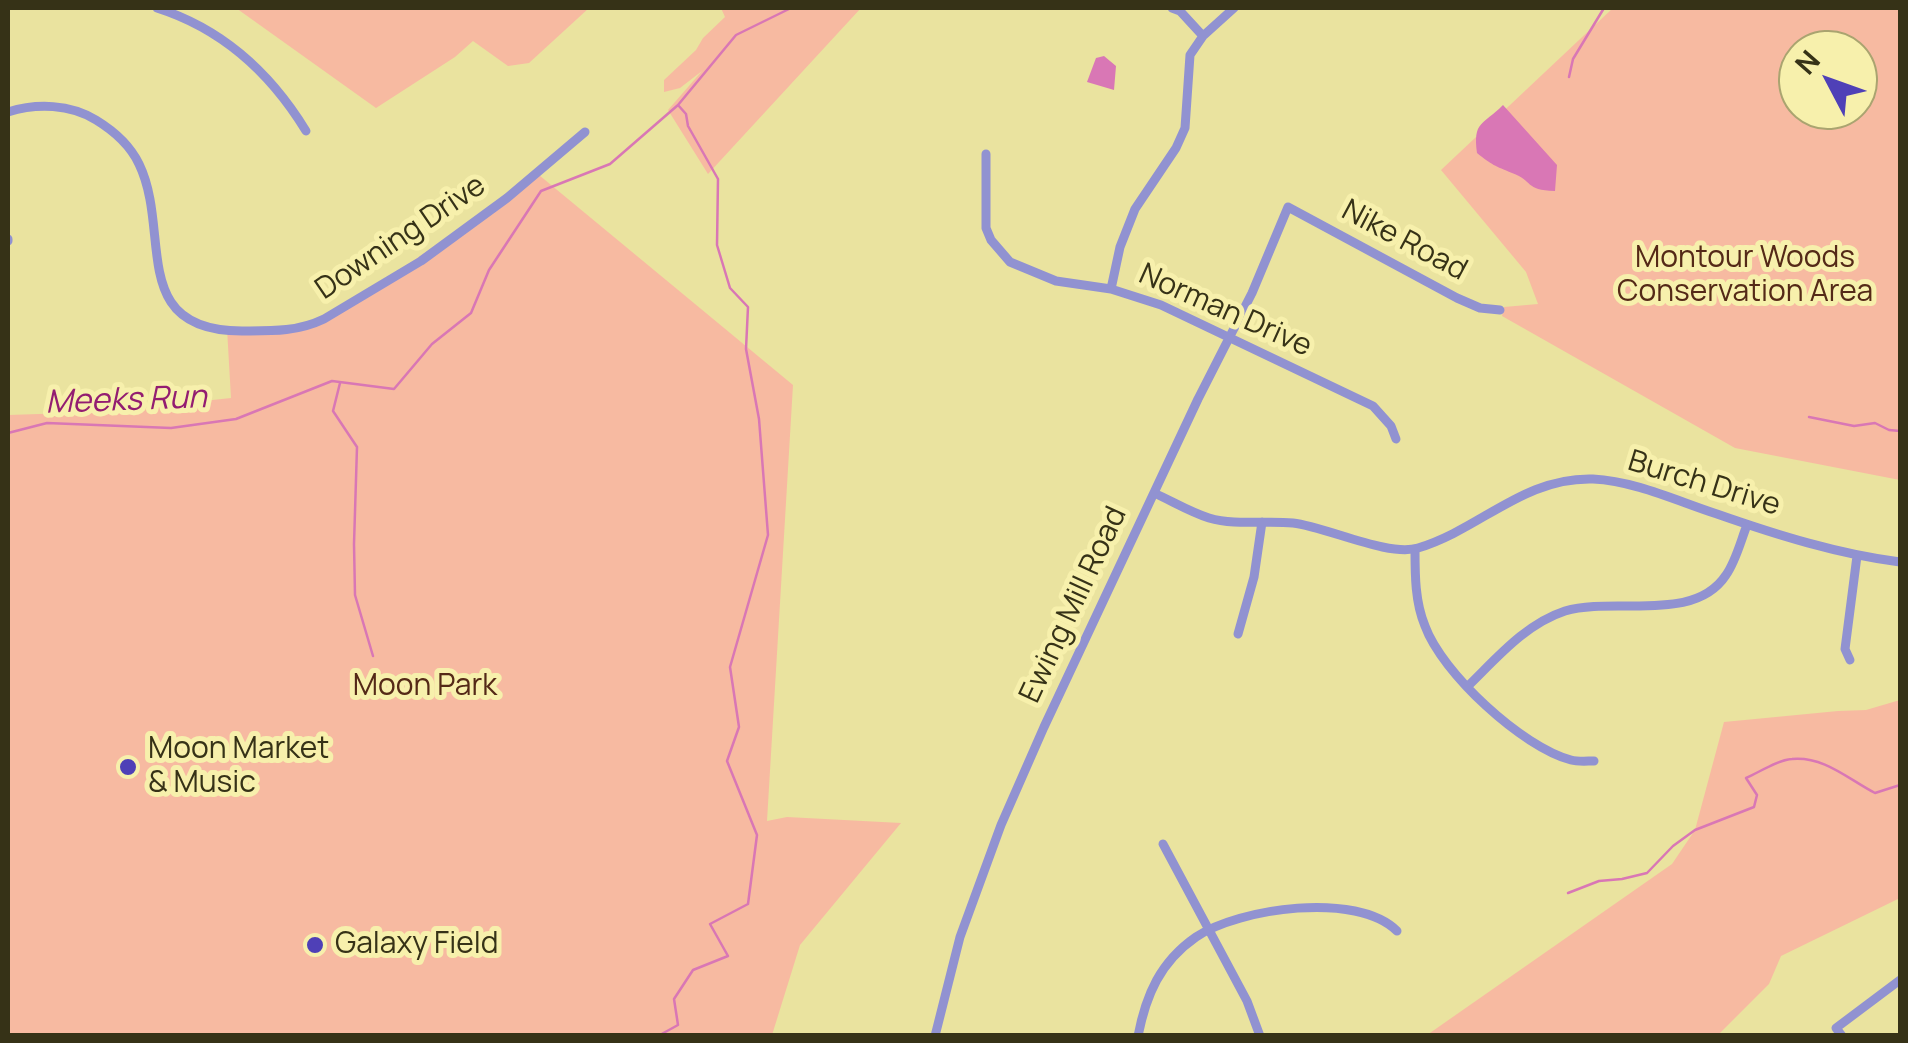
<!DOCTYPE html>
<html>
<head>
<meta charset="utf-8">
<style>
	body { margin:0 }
	#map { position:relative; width:1908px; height:1043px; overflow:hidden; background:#eae39f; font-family:Manrope,sans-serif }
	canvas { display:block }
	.frame { position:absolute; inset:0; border:10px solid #363217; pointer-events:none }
	.north { position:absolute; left:1778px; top:30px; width:100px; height:100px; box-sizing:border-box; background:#f7f0ac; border:2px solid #aaa470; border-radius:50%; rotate:311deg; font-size:28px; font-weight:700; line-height:40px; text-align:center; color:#363217 }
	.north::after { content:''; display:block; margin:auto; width:35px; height:45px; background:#4f40b7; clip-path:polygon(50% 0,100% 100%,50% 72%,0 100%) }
</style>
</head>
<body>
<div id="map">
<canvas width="1908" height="1043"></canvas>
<div class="frame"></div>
<div class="north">N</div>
</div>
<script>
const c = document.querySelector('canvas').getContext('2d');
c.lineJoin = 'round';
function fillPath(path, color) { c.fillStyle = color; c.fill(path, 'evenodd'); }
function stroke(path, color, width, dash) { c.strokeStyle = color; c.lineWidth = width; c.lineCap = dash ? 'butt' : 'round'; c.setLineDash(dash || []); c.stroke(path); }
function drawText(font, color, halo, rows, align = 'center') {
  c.font = font + ' Manrope,sans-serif'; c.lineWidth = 10; c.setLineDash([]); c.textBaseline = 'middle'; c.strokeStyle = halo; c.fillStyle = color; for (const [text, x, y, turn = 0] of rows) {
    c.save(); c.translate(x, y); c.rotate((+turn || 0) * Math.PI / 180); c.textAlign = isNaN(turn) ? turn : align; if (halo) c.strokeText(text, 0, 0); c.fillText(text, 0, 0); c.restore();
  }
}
fillPath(new Path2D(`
	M236 8H589L529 63 508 66 473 41 455 57 376 108Z
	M721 8H861L708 174 668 110 702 71 680 88 664 92V80L696 50 703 38 725 17Z
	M1613 8H1900V480L1735 448 1502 316 1504 307 1538 304 1526 272 1441 170ZM1798 50H1858V110H1798Z
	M539 175 793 385 767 821 787 817 901 823 800 945 772 1035H8V415L101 412 231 398 227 328 319 325Z
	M1900 700V898L1781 956 1769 984 1718 1035H1427L1672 864 1695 830 1724 722 1838 711 1866 710Z`), '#f7baa1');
fillPath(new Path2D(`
	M1104 56 1116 66 1114 90 1087 82 1096 58Z
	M1503 105 1557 165 1555 191C1524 190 1534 181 1512 173 1495 166 1492 165 1477 153 1473 121 1482 126 1503 105Z`), '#d977b5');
stroke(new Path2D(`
	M1569 77 1573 59 1604 8
	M340 383 333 411 357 447 354 544 355 595 373 656
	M1809 417 1854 426 1875 423 1889 430 1900 431
	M8 433 47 423 171 428 236 419 332 381 394 389 432 344 471 313 489 270 541 191 610 164 678 105 736 35 791 8
	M1568 893 1599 881 1622 879 1647 873 1673 846 1695 830 1754 807 1757 795 1746 778C1760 772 1777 760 1792 759 1824 756 1848 779 1875 793L1900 785
	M658 1036 678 1025 674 999 693 970 728 956 710 924 748 904 757 835 727 761 739 727 730 667 768 535 759 419 746 349 748 307 730 288 717 245 718 179 688 126 686 114 678 105`), '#d977b5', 2.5);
stroke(new Path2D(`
	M157 8C223 29 270 72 306 131
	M1172 8 1180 11 1203 36
	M8 112C37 103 70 104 96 120 114 131 130 145 139 164 172 232 127 331 242 331 271 331 297 332 324 319L421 261 507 198 585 132
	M986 154V228L991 240 1010 262 1056 281 1111 289 1161 305 1373 406 1391 426 1396 439
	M8 239V241
	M1111 289 1120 247 1135 209 1176 148 1185 128 1190 55 1203 36 1234 8
	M1154 493C1172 501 1190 512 1209 518 1236 526 1265 520 1293 523 1327 527 1388 557 1418 548 1481 529 1523 477 1593 479 1635 481 1677 501 1717 514 1777 535 1838 554 1900 562
	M1415 549C1415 575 1415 602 1425 626 1442 673 1522 747 1571 760 1578 762 1587 761 1594 761
	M1238 634 1254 577 1262 522
	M1850 660 1845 649 1857 556
	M1467 687C1496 659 1525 624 1565 611 1614 596 1694 624 1726 575 1736 561 1741 540 1747 525
	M1163 844 1247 1001 1260 1036
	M935 1036 960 937 1001 825 1044 727 1198 399 1252 293 1288 207 1457 298 1480 308 1500 310
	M1138 1036C1146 995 1160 962 1196 937 1239 908 1357 891 1397 931
	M1842 1036 1836 1028 1900 980`), '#9192d1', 9);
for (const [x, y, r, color] of [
	[128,767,10,"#4f40b7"],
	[315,945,10,"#4f40b7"]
]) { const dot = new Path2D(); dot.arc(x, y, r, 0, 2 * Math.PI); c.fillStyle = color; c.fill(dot); stroke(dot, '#f7f0ac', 4); }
drawText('30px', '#363217', '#f7f0ac', [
	["Downing Drive",401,238,-34],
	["Nike Road",1404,241,28],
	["Norman Drive",1225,311,24],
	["Burch Drive",1704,484,17],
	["Ewing Mill Road",1074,605,-65]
]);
drawText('30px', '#542917', '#f7f0ac', [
	["Montour Woods",1745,259],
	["Conservation Area",1745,293],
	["Moon Park",425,687]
]);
drawText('30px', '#363217', '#f7f0ac', [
	["Moon Market",148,750],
	["& Music",148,784],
	["Galaxy Field",335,945]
], 'left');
drawText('italic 32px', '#931d71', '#f7f0ac', [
	["Meeks Run",126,401,-2]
]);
</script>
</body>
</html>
